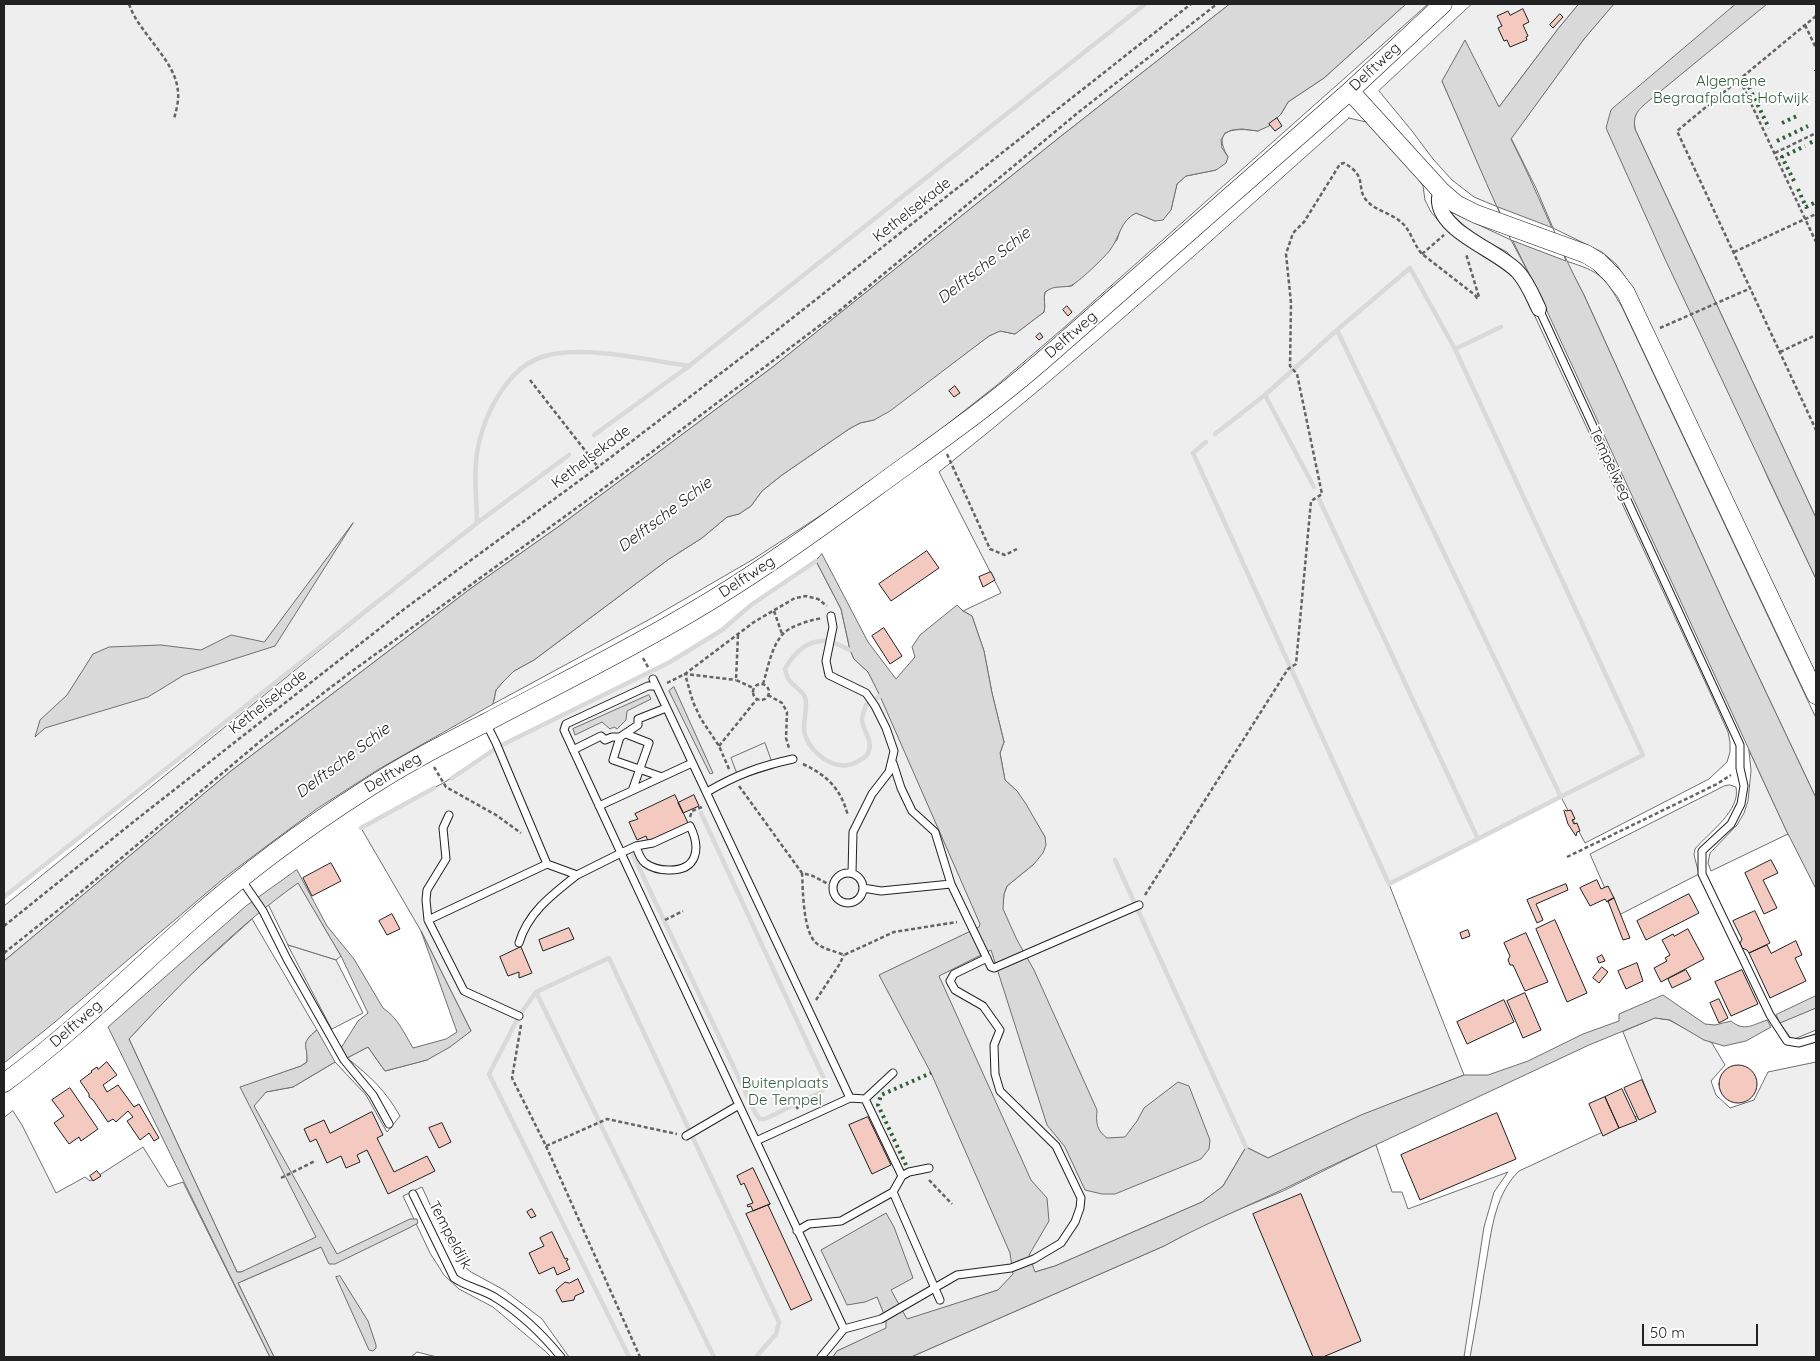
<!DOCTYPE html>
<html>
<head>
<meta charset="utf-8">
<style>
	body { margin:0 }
	#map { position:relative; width:1820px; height:1361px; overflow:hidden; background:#fff; font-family:Quicksand,sans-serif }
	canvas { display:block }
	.frame { position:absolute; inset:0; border:5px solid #222; pointer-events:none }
	.scale { position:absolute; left:1642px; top:1324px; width:116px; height:22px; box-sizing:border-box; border:2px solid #222; border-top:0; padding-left:6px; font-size:15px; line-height:18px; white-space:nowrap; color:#222; -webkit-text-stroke:4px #fff; paint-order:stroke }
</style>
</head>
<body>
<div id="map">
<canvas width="1820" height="1361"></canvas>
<div class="frame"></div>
<div class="scale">50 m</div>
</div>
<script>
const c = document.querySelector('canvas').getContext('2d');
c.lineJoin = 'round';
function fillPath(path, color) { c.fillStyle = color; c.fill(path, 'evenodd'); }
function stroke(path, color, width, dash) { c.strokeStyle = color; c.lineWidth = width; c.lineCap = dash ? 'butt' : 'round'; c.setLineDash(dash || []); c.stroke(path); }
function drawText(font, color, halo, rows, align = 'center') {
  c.font = font + ' Quicksand,sans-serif'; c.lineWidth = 4; c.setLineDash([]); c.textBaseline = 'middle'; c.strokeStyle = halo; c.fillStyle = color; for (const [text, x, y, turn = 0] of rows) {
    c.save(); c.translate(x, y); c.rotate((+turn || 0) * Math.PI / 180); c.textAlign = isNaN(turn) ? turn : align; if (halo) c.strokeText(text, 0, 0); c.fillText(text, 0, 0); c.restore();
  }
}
const green = new Path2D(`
	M4 4H1230L1060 137 774 366 558 527 470 589 231 771 4 961V906L426 564 4 897Z
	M1406 4H1428L1067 325 997 385 916 449 826 512 752 560 652 618 493 704 496 690 502 683 514 671 534 660 669 559 702 538 727 517 739 514 751 506 762 491 782 475 849 429 860 423 874 420 989 336 1000 331 1015 334 1044 312C1046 305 1043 300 1045 292L1053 287 1072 286 1117 240 1121 227 1129 216 1136 213 1155 221 1171 210 1177 184 1186 176 1216 170 1228 157C1210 127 1237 128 1258 131L1281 114 1288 102 1324 78Z
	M1472 4H1579L1558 29 1499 107 1442 81 1498 207 1474 197 1452 180 1433 159 1412 131 1379 91Z
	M1599 4H1816V518L1635 129 1634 120 1636 113 1611 110 1768 478 1816 579V674L1630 284 1616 264 1602 252 1553 228 1536 188 1511 138 1584 39 1604 15Z
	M1349 118 1366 122 1408 164 1423 186 1425 200 1431 212 1448 232 1485 254 1512 275 1525 295 1708 688 1728 732 1730 742V752L1727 762 1709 779 1585 843 1561 797 1389 884 1464 1075 1362 1115 1268 1158 1246 1147 1223 1186 1202 1202 1055 1266 1035 1272 998 1290 907 1320 837 1351 833 1357H569L542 1319 504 1290 471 1272 459 1262 448 1244 422 1187 403 1196 430 1253 444 1275 459 1289 493 1307 545 1351 551 1357H437L417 1352 411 1357H274L238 1283 321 1247 241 1272H237L129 1039 179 985 252 919 317 1030C300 1044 308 1044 307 1062L301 1066 241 1088 254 1105 266 1092 293 1087 335 1062 366 1095 387 1132 400 1116C385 1090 371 1077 347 1058L368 1047 385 1071 427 1060 471 1031 421 931 361 828 445 782 498 747 670 662 722 630 751 605 816 561 841 609 850 650 854 659 868 672 1003 902 1004 894 1007 886 1034 864 1045 837 1017 791 1005 780 1000 753 1004 742 992 693 984 651 972 616 963 611 1001 593 939 472C1081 359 1214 238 1349 118Z
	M1449 211 1511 240 1535 285 1507 252 1473 234Z
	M1566 261C1601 272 1604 276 1622 307L1816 718V798L1728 612 1584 295Z
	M1749 750 1788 834 1711 871 1708 863 1710 853 1737 825 1744 813 1748 801 1751 771Z
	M1730 785 1736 787C1741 811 1709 832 1695 849L1694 855 1699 874 1617 916 1590 854 1724 786Z
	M298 882 341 956 336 960 288 945 268 904Z
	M1816 1008V1030L1792 1040 1780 1023Z
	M1655 1018 1669 1020 1712 1043 1725 1065 1711 1081 1716 1095 1730 1108 1754 1100 1768 1072 1816 1062V1357H1470C1475 1329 1480 1302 1484 1274 1491 1239 1492 1197 1519 1171L1654 1108 1623 1032Z
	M13 1111 22 1125 56 1193 85 1177 90 1181 143 1147 168 1187 183 1182 270 1357H4V1118Z
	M1376 1145 1392 1192H1402L1408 1209 1508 1172 1494 1192 1484 1227 1464 1357H911L1164 1246 1202 1225 1283 1191Z`);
fillPath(green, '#eee');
stroke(green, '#6f6f6f', 1);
const parking = new Path2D(`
	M765 743 774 768 739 779 731 758Z
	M288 945 336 960 363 1013 332 1029Z`);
fillPath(parking, '#ededed');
stroke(parking, '#6f6f6f', 1);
const water = new Path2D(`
	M1230 4H1406L1324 78 1288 102 1281 114 1269 126 1258 131 1242 129 1232 130 1225 133 1221 140 1222 148 1228 157 1226 163 1216 170 1186 176 1177 184 1171 210 1163 220 1155 221 1136 213C1120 221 1120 237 1110 250 1105 257 1077 284 1070 286 1059 288 1055 285 1045 292 1043 300 1046 305 1044 312L1015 334 1000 331 989 336 890 411 874 420 860 423 849 429 782 475 762 491 751 506 739 514 727 517 702 538 669 559 534 660 514 671 502 683 496 690 493 704 379 769 318 808 276 839 224 878 55 1022 4 1063V961L231 771 470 589 558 527 774 366 1060 137Z
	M1579 4H1614L1584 39 1511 139C1537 190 1557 244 1584 295L1728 612 1816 798V889L1785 828 1535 285C1500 219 1472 149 1442 81L1465 40 1499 107 1558 29Z
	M1736 4H1767L1645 104C1636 112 1633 117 1635 129L1816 518V579L1665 259 1606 128 1611 110Z
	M353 523 275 646 184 675 148 697 45 728 35 737 40 720 67 695 93 654 109 647 161 645 201 650 231 635 264 642Z
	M822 554 868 642 896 679 915 657 912 647 920 635 957 605 963 611 972 616 984 651 992 693 1004 742 1000 753 1005 780 1017 791 1026 804 1045 837 1046 845 1043 853 1034 864 1007 886 1004 894 1003 909 1017 940 1034 970 1097 1110C1096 1122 1096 1130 1107 1138L1125 1137 1137 1121 1144 1108 1178 1082 1189 1086 1210 1140 1209 1149 1201 1159 1115 1194H1102L1085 1190 1065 1147 1047 1125 991 950 939 976 1031 1180 1047 1198 1049 1221 1029 1255 1035 1272 1055 1266 1202 1202 1223 1186 1246 1147 1268 1158 1361 1115 1464 1075H1488L1528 1061 1583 1034 1619 1021V1014L1663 995 1705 1024 1715 1025 1731 1021C1744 1032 1752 1025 1767 1020L1771 1027 1746 1041 1724 1046 1704 1040 1670 1020 1655 1018 1589 1045 1320 1171C1269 1198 1215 1218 1164 1246L911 1357H833L837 1351 886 1328V1319L877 1297 865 1302 847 1305 821 1250 886 1213 894 1227 913 1278 891 1290 907 1319 998 1290 1013 1274 1010 1253 931 1073 879 975 979 927 980 924 880 696 868 672 854 659 850 650 841 609 816 561Z
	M674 687 713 773 710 774 669 691Z
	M649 695 651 699 627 711 626 720 617 729 614 727 610 729 602 722 575 735 573 729Z
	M297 870 327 926 354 959 383 1008C398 1018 404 1033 413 1048L446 1039 457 1032 421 931 471 1031 450 1047 427 1060 385 1071 368 1047 347 1058 341 1048 358 1021 368 1013 341 956 298 883C236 927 181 983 129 1039L237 1272H241L316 1237 240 1087 301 1066 307 1062C308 1043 299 1045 317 1030L335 1062 293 1087 266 1092 254 1106 337 1254 410 1219H417L418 1223 409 1228 335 1264H329L321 1247 238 1283 274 1357H270L108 1027 246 906Z
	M1816 996V1008L1780 1023 1776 1015Z
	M340 1276 368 1321 376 1345V1348L373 1351 369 1350 336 1277Z`);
fillPath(water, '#d9d9d9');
stroke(water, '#6f6f6f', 1);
const pier = new Path2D(`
	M1498 207 1553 228 1566 261 1511 240Z`);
fillPath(pier, '#fff');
stroke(pier, '#6f6f6f', 1);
stroke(new Path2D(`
	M1455 349 1501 327
	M1265 395 1314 487
	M1215 434 1265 395 1337 330 1561 797
	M594 435 689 366 1145 4
	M1206 442 1193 453 1389 884 1643 755 1455 349 1410 268 1337 330
	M1319 499 1478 839
	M477 523C477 503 474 482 476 462 479 422 506 364 549 355 588 346 648 360 689 366
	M850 650C843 647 835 642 828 641 807 639 794 653 785 669 786 673 787 678 789 680 793 686 802 690 805 697 809 709 801 723 805 735 812 756 840 775 860 760 864 758 867 756 868 753 874 740 863 732 862 720 862 715 865 709 866 705L880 696
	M452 778 498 747 670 662 722 630 751 605 816 561
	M361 828 434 788
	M633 855 756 1114 760 1119H765L821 1092 825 1086 824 1079 701 813
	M1115 860 1246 1147
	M4 897 477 523 569 455
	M536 992 714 1357
	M629 1357 489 1074 519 1016 536 992 609 958 779 1322 776 1334 756 1357`), '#d9d9d9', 4.5);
const building = new Path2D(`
	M1523 9 1529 22 1523 25 1528 36 1526 37 1527 40 1510 47 1507 40 1504 41 1498 28 1502 26 1497 16 1508 11 1510 15Z
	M1560 14 1563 17 1553 28 1550 25Z
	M1277 118 1282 126 1275 131 1269 124Z
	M1067 306 1072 312 1068 316 1063 310Z
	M1040 333 1043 337 1039 340 1036 337Z
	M955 386 960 393 954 397 949 391Z
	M927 551 939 568 891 601 879 584Z
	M991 572 995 580 983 587 979 577Z
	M884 628 902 656 890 664 872 636Z
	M675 795 688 823 648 841 646 836 637 840 629 822 638 819 635 814Z
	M694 795 699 806 683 813 678 803Z
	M1565 810 1566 811 1571 810 1575 819 1572 820 1574 824 1577 823 1580 831 1577 832 1576 836 1568 824 1564 811Z
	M1771 860 1778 873 1763 880 1777 908 1764 914 1745 873Z
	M331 863 341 881 312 896 303 878Z
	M1597 880 1601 889 1608 886 1614 898 1607 902 1605 899 1590 906 1580 888Z
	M1566 884 1568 890 1536 904 1543 920 1537 923 1527 900Z
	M1689 894 1699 913 1646 940 1637 921Z
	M1614 898 1630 938 1623 940 1608 901Z
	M1755 911 1770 943 1749 953 1747 950 1742 948 1740 943 1742 939 1733 921Z
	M392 914 400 929 387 935 379 921Z
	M1555 920 1587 993 1567 1002 1536 929Z
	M569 928 574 939 543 951 539 940Z
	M1688 929 1704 959 1661 982 1654 968 1667 961 1665 958 1670 955 1662 940 1673 934 1674 936Z
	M1468 930 1470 936 1462 939 1460 933Z
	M1526 933 1548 982 1525 991 1513 965H1510L1508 960 1510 956 1504 943Z
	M1796 941 1802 955 1795 958 1806 981 1770 998 1749 953 1767 945 1771 953Z
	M521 947 532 973 519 978V972L508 976 500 957Z
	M1602 955 1605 961 1599 963 1597 958Z
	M1637 963 1643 981 1626 989 1618 971Z
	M1602 967 1608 972 1599 983 1593 978Z
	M1686 970 1691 979 1672 988 1668 979Z
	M1742 970 1758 1004 1731 1016 1715 982Z
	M1525 993 1541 1030 1523 1038 1507 1001Z
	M1719 999 1728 1018 1719 1023 1710 1003Z
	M1504 1000 1514 1022 1467 1044 1457 1022Z
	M107 1062 117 1075 103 1085 107 1092 118 1085 134 1107 139 1104 159 1138 154 1141 149 1133 140 1140 127 1121 133 1117 128 1111 116 1122 113 1119 108 1122 93 1100 89 1097V1094L80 1081 92 1072 91 1071 97 1067 98 1069Z
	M1719 1084a19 19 0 1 1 38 0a19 19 0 1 1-38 0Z
	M1642 1080 1656 1112 1639 1120 1624 1088Z
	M70 1088 98 1129 81 1141 79 1137 69 1144 54 1123 64 1116 52 1100Z
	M1622 1089 1637 1121 1619 1128 1605 1097Z
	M1605 1097 1619 1128 1603 1136 1589 1104Z
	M372 1112 383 1135 377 1138 394 1172 427 1156 435 1171 388 1194 367 1150 357 1155 360 1162 346 1168 341 1156 327 1163 316 1139 310 1142 304 1129 324 1120 330 1133Z
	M1497 1113 1516 1159 1420 1200 1401 1155Z
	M868 1117 891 1165 872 1174 849 1125Z
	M442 1123 451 1142 439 1148 429 1128Z
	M753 1168 770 1204 753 1211 751 1206 748 1207 747 1205 753 1203 744 1183 741 1185 737 1176Z
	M97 1171 101 1176 93 1181 90 1176Z
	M1301 1194 1361 1341 1323 1357H1313L1253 1214Z
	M770 1204 768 1205 812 1300 791 1310 746 1214Z
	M532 1209 536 1216 531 1218 527 1212Z
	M552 1232 565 1259 567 1258 568 1260 566 1261 570 1269 557 1275 554 1267 539 1274 529 1253 544 1246 540 1238Z
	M578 1279 584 1292 575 1296 574 1300 562 1302 556 1290 565 1282 569 1283Z`);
fillPath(building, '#f3c9c0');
stroke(building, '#222', 1);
const service = new Path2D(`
	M1539 309 1740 745V768L1744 786 1741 804 1731 824 1702 851V874L1770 1015 1787 1041 1799 1043 1816 1038
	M831 616 833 627 826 661 829 675 866 693 875 706 886 728 894 751 889 772 872 794 853 832 852 873
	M653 679 850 1098
	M486 723 496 743 547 864
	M626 734 649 743 632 791
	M620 737 613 760 662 777
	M573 750 601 736 605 740 612 737H620L638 725V719L666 708
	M893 763 901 788 912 811 935 832 951 884 991 967 994 968 1139 905
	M707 792C736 775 760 766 793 759
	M599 806 692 763
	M636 846C638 852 640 859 645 863 652 868 660 870 668 870 698 871 701 848 690 826L653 843 636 846 621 853 564 730 566 724 648 686H656
	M833 888a15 15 0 1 1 30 0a15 15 0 1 1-30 0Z
	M241 879 263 911 287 959 344 1060 373 1095 389 1124
	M863 888 881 891 951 884
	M428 920 426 900 427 890 446 859 443 828 449 815
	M519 943C528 912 553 894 577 875
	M519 1016 464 991 428 920 547 864 577 875 621 853 844 1329 881 1319 957 1275 1011 1268 1034 1259 1061 1243 1075 1222 1080 1208 1081 1198 1056 1146 1000 1091 995 1074 994 1045 1000 1030 983 1006 955 990 950 981 954 974 987 958
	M865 1099 902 1176 893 1192 940 1300
	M686 1136 739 1105
	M756 1141 850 1098 865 1099 893 1073
	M902 1176 909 1172 929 1168
	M413 1194 454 1278C466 1287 483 1289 496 1298 520 1313 543 1335 561 1357
	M797 1231 809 1224 841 1221 893 1192
	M821 1357 844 1329`);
const minor = new Path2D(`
	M1441 191C1440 194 1438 199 1439 202 1442 233 1499 251 1518 272 1528 283 1533 297 1539 309`);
const tertiary = new Path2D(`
	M1350 91 1441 191 1456 204 1476 214 1586 254 1599 262 1613 276 1626 293 1816 695
	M4 1083C71 1034 130 975 192 920 246 872 304 829 365 790 404 764 446 743 487 722 555 686 624 652 690 613 754 576 814 532 875 488 931 447 989 407 1042 361L1350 91 1443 4`);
stroke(service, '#222', 9);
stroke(minor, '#222', 16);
stroke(tertiary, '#222', 19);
stroke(new Path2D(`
	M129 4C139 34 176 60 178 92 179 101 176 111 174 119
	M1816 16 1677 131 1816 430
	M1805 25 1816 48
	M1740 80 1816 242
	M1775 153 1816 133
	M1734 252 1816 214
	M1422 254 1444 235
	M1660 328 1751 288
	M1780 352 1816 335
	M530 380 598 467
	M947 454 990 549 1005 555 1017 549
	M774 611 782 634
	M738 635 736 680 753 688
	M643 658 649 669
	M667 683 685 674 754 622 795 598 806 596 818 599 827 606
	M753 692a8 8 0 1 1 16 0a8 8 0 1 1-16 0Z
	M763 684C768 668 771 648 782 635 789 626 811 620 822 618
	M768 695 782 703 787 712 786 738 789 748
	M719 746 757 699
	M803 764C828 776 841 789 848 816
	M434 767 446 787 496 815 521 833
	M729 769 719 746 701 719 693 702 685 674 736 680
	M739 786 802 873 813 876 832 886
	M690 817 692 811 702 807
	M1567 857 1717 784 1731 775
	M802 873C803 891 803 929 815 942 822 949 835 951 844 955L894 932 957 922
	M1145 895 1288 669 1296 664 1311 501 1322 494 1297 374 1290 366 1291 303 1286 254 1293 233 1304 222 1340 164 1344 163C1369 177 1355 188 1367 201 1376 211 1391 213 1401 222 1411 230 1413 244 1422 254L1475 295 1477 298 1479 297 1466 254
	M665 920 683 911
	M4 926 132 823 407 607 598 467 767 338 1191 4
	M4 953 81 892 263 739 351 672 604 488 839 311 1080 111 1217 4
	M816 1000 839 965 844 955
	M521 1025 512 1078 546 1146 607 1119 677 1134
	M793 1101 798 1109
	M546 1146 640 1357
	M281 1178 315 1161
	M929 1180 952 1204`), '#646464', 2.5, [4, 2.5]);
stroke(service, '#fff', 7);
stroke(minor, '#fff', 14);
stroke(tertiary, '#fff', 18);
stroke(new Path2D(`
	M1816 70V71
	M1749 87 1769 128
	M1782 123 1799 115
	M1777 141 1808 126
	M1810 143 1816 140
	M1794 181 1782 157 1805 146
	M1798 189 1806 207 1816 202
	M906 1165 878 1105 881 1095 931 1073`), '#2f5e38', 4, [2.5, 4]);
drawText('15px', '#222', '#fff', [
	["Delftweg",1375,67,-43],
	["Kethelsekade",912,210,-38],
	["Delftweg",1071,335,-41],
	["Kethelsekade",591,457,-37],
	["Tempelweg",1610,464,65],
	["Delftweg",747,577,-33],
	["Kethelsekade",268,702,-38],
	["Delftweg",393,773,-31],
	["Delftweg",76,1024,-41],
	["Tempeldijk",450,1235,62]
]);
drawText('15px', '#2f5e38', '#fff', [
	["Algemene",1731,81],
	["Begraafplaats Hofwijk",1731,98],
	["Buitenplaats",785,1083],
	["De Tempel",785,1100]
]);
drawText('italic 16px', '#222', '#fff', [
	["Delftsche Schie",984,266,-38],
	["Delftsche Schie",665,515,-37],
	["Delftsche Schie",343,761,-37]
]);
</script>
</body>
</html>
